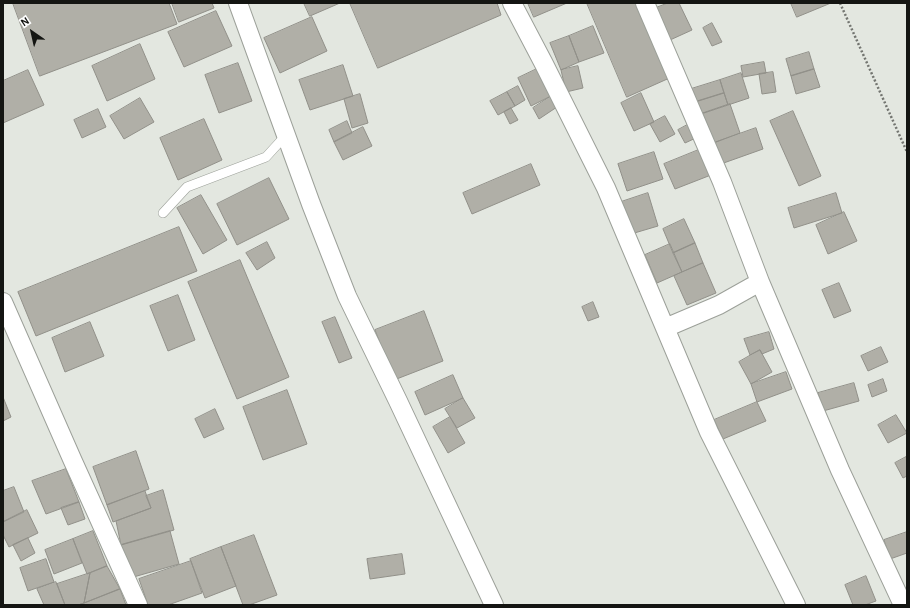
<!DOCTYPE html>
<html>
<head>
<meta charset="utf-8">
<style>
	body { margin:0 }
	#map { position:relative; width:910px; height:608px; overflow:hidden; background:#e3e7e0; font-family:"Alegreya Sans",sans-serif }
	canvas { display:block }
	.frame { position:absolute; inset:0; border:4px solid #141512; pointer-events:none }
	.north { position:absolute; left:12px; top:12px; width:40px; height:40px; -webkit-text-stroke:3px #fff; paint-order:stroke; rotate:326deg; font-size:11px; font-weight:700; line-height:16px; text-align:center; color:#141512 }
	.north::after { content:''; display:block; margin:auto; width:14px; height:18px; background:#141512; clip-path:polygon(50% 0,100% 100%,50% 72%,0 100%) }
</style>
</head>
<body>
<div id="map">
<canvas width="910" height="608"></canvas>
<div class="frame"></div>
<div class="north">N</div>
</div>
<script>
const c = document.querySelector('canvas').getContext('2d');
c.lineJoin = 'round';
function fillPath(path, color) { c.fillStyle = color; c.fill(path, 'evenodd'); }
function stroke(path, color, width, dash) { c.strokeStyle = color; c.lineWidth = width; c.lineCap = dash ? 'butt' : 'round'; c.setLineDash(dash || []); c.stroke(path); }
const building = new Path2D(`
	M13 3H169L177 24 40 76Z
	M172 3H212L214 8 179 22Z
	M304 3H340L310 16Z
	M350 3H497L501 15 378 68Z
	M528 3H567L534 17Z
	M587 3H643L674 76 627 97Z
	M668 3H679L692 30 670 40 656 8Z
	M791 3H831L797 17Z
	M216 11 232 46 184 67 168 32Z
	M312 17 327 51 280 73 264 38Z
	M712 23 722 42 712 46 703 28Z
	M593 26 604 53 579 62 569 36Z
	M569 36 579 62 561 70 550 43Z
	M140 44 155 79 107 101 92 66Z
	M809 52 814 69 791 76 786 59Z
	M764 62 766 73 743 77 741 66Z
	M238 63 252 101 219 113 205 75Z
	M343 65 353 96 310 110 299 80Z
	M578 66 583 88 566 92 561 70Z
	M541 67 553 95 531 106 518 78Z
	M814 69 820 87 796 94 791 76Z
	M28 70 44 105 3 123V81Z
	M773 72 776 92 762 94 759 74Z
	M741 73 749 98 728 105 720 80Z
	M720 80 724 93 692 103 688 90Z
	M518 86 525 100 515 106 507 92Z
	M507 92 515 106 498 115 490 101Z
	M641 93 654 122 634 131 621 103Z
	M724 93 728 105 701 114 692 103Z
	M360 94 368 123 352 128 344 99Z
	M553 95 560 105 539 119 533 108Z
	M140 98 154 122 124 139 110 116Z
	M730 104 740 133 711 144 701 114Z
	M511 108 518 120 510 124 504 112Z
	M98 109 106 127 82 138 74 120Z
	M793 111 821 176 799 186 770 121Z
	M665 116 675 134 660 142 650 124Z
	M204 119 222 160 178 180 160 138Z
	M347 121 352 133 334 142 329 130Z
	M691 123 698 137 685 143 678 130Z
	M363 127 372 146 343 160 334 142Z
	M756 128 763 149 718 165 711 144Z
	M701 149 711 175 675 189 664 164Z
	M654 152 663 179 627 191 618 164Z
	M531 164 540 185 472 214 463 193Z
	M269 178 289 219 237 245 217 204Z
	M648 193 658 226 631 234 621 202Z
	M836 193 842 213 794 228 788 208Z
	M201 195 227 240 203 254 177 208Z
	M844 212 857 241 828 254 816 225Z
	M684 219 695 243 673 253 663 229Z
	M179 227 197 271 36 336 18 292Z
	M267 242 275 258 257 270 246 253Z
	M695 243 703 263 682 272 673 253Z
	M670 244 682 272 657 283 645 255Z
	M240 260 289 377 237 399 188 282Z
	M703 263 716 293 687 305 674 276Z
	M839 283 851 311 834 318 822 290Z
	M178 295 195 340 168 351 150 306Z
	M593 302 599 317 588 321 582 307Z
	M424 311 443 361 394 380 375 330Z
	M335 317 352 358 339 363 322 322Z
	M90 322 104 356 65 372 52 338Z
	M769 332 774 349 762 354 760 350 750 355 744 339Z
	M881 347 888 362 868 371 861 356Z
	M760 350 772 372 751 384 739 362Z
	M786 372 792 389 757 402 751 384Z
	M453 375 463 398 425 415 415 392Z
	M883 379 887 391 872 397 868 385Z
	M854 383 859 401 823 411 818 393Z
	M287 390 307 444 263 460 243 407Z
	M3 397 11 417 3 421Z
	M463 398 475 418 457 428 445 409Z
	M757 402 766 421 723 439 714 420Z
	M215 409 224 429 204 438 195 419Z
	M896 415 907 433 888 443 878 425Z
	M450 417 465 443 448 453 433 427Z
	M136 451 149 489 107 505 93 467Z
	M906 457 907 460V476L903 478 895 463Z
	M66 469 79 502 46 514 32 481Z
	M14 487 24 512 3 522V491Z
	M163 490 174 530 121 545 116 521 151 508 146 496Z
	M145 491 151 508 113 522 107 505Z
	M79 502 85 519 68 525 61 508Z
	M27 510 38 533 9 547 3 535V522Z
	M93 531 107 566 87 574 73 539Z
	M170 531 179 564 130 578 121 545Z
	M907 532V553L890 559 884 540Z
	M254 535 277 595 249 605H243L221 547Z
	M28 538 35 553 21 561 13 545Z
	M73 539 82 563 54 574 45 550Z
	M221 547 236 586 205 598 190 559Z
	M402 554 405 574 370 579 367 559Z
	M46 559 54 582 28 591 20 568Z
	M191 561 202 593 168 605H148L139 579Z
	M107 566 120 589 84 603 90 573Z
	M90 573 84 603 78 605H65L57 584Z
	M866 576 876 601 865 605H853L845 585Z
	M56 582 65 605H44L37 589Z
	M120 589 126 605H78L84 603Z`);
fillPath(building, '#b0afa7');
stroke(building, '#919089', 1);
const service = new Path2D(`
	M163 213 187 187 266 157 287 134`);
const minor = new Path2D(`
	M238 3 311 204 347 296 398 401 494 605
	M512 3 544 64 606 188 709 432 796 605
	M645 3 722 182 760 282
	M3 302 72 459 138 605
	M665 328 719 305 760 282 840 470 903 605`);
stroke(service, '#9ca099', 10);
stroke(minor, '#9ca099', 20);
stroke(new Path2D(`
	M840 3 907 152`), '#737570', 2.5, [2, 2]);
stroke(service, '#fff', 9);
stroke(minor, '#fff', 18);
</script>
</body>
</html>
